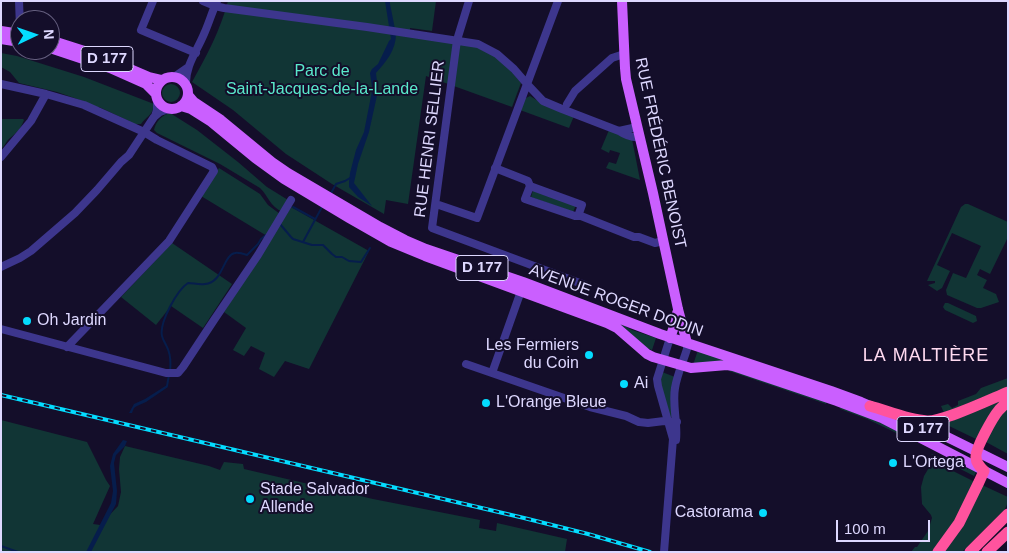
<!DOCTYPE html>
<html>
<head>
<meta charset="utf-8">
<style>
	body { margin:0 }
	#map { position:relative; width:1009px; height:553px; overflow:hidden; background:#140e2a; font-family:Arial,sans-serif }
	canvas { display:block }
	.frame { position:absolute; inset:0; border:2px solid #ded8ff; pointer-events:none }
	.north { position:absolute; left:10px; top:10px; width:50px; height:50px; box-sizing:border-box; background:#140e2a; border:1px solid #655f7f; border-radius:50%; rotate:87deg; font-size:14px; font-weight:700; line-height:20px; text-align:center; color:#ded8ff }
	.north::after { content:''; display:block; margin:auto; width:18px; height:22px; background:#04dcff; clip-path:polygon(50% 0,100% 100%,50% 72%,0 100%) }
	.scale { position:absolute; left:836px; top:520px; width:94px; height:22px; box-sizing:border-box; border:2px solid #ded8ff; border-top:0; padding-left:6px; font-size:15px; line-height:18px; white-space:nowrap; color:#ded8ff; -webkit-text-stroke:4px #140e2a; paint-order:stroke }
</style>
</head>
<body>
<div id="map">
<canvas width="1009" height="553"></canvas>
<div class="frame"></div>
<div class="north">N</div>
<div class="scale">100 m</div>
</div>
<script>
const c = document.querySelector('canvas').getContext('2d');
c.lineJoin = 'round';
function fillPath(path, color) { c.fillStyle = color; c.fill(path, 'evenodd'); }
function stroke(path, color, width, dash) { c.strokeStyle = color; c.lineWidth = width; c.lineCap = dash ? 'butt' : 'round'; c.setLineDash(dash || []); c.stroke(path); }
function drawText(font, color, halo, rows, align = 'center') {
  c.font = font + ' Arial,sans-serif'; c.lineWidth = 4; c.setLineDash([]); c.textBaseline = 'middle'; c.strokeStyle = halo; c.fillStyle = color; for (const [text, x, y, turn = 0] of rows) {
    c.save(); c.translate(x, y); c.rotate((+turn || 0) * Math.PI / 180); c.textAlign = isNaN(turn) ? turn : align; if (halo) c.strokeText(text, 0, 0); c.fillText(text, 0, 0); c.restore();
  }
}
fillPath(new Path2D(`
	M228 1H436L432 31 410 28V33L457 40 497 54 521 83 512 107 426 76 408 204 386 200 384 214 332 184 286 154 233 110 192 82C207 55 220 31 228 1Z
	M1 53 17 56 84 77 154 104C154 114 146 117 141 124H131L129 121 99 107H95L83 101 57 92 19 83 10 72 1 67Z
	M162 93a9 9 0 1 1 18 0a9 9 0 1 1-18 0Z
	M530 96 543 104 574 116 569 128 520 110 524 99Z
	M170 113 197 130 238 162 267 187 288 200 282 212C269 205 269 197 260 188L220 164 157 133 154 130C156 121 162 115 170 113Z
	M1 119H23L24 120C20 130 18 131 10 138 6 141 5 146 1 149Z
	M609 130 632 139 640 180 606 168 609 162 616 164 620 153 610 150 609 153 601 149Z
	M219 168 260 194 268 205 280 214 267 236 201 196Z
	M533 190 576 205 573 212 531 197Z
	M965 204H968L1008 222V237L990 274 980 269 977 275 987 280 983 288 996 294 999 302 981 308H977L947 295 946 290 953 273 966 278 981 246 952 233 937 265 950 271 942 288 937 291 928 285 935 283V281H927L961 207Z
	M291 207 369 251 309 369 285 361 274 377 259 369 265 353 251 346 244 356 233 350 246 328 224 312Z
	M172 243 232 284 203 328 171 306 156 325 121 297Z
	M945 303H948L976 316 977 321 973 323 945 310 943 307Z
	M616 321 632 330 656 338 652 350 647 348Z
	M698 350 735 362 693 365Z
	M730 370 827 401 826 404 729 371Z
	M662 372 675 377 673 417H669L660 385Z
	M1008 378V387L944 413 941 406 948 404 952 408 958 405V401L976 394 981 388Z
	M1003 396 976 439 947 425 946 419Z
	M841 405 862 414 913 437 911 440 867 419 840 409Z
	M1008 405V454L986 442 998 415Z
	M1 420 87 442 106 480 110 486 93 524 100 525 118 506 121 492 119 469 120 457 125 446 209 466 220 470 224 462 243 464 244 469 373 499 480 520 479 528 496 531 497 523 567 539 565 552H1Z
	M931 454H932L967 468V470L968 468 976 472 974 476Z
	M933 461 975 482 959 515 932 552H911L915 547H917L928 531 932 518 931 515 922 504 921 487 924 476Z
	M982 485 1008 497C1008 502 1007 505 1005 509L962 552H941Z`), '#113535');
fillPath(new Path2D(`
	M385 1H390V4L396 34C396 50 386 62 376 73L378 91 369 132 358 164 354 183 372 206 358 197 349 187V182L350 173 356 150 364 132 372 91V87L370 73 372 69 378 64 389 41 391 39Z
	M167 385 168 387 146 402 137 406 134 408 132 413H129L134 404 145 399Z
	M123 440 127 441 125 446 116 455 114 463 117 491 116 504 91 552H86L111 503 113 491 110 466 113 454Z`), '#061d4c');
stroke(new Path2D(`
	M330 195 336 184 345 181 350 178
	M293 207 315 219
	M280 224 291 237 293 239 312 245H323L332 254 336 257H342L349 261 361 262 370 248
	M303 242 322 207
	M170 371C171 362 171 355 167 347 165 343 163 340 162 336 159 323 177 290 188 283 193 283 199 285 205 284 223 283 223 255 235 253 238 252 244 254 247 255L258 244 261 239 266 235
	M166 387 167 386 169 375
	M1 546 18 552
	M1 552H2`), '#061d4c', 2);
stroke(new Path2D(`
	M19 1 20 27
	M153 1 141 30 196 53
	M203 1 215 6 224 8 367 27 478 44 497 54 514 69 527 84 543 101 562 109 619 131
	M469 1 457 40 432 228 585 285
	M174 77 187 68
	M1 84 46 94 84 105 144 132 157 140 212 167 214 171 169 241 67 347
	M186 85C185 66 197 51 204 34 209 23 212 12 217 1
	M567 104 575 91 612 58 621 55H625
	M155 116 157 110V101
	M637 127 619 131C625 135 633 138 640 137
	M1 157 31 121 46 94
	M495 168 528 181 530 186 525 199 575 216H581L634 237H639L655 243 663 241
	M530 186 582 205 578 216
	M436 204 477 218 558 1
	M1 267 20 258 31 251 75 213 97 190 121 162 129 155 154 117 160 112 168 109
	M1 329 166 373H178L183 367 214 320 258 255 291 200
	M466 364 590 407 626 416 639 422 648 423 664 421 677 422
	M492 373 521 291
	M676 440C678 423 672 405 675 388 677 375 683 362 687 349V343
	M664 552 673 439 658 386 657 379 670 338`), '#3d368d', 8);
stroke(new Path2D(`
	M622 1 625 68 626 79 653 193 678 309 687 343
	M1 31 20 34
	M1 39 20 42
	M50 40 100 56 149 77 162 80
	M50 48 110 68 146 84 155 93
	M156 93a16 16 0 1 1 32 0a16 16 0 1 1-32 0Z
	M188 95 194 102 221 120 272 162 288 173 380 227 405 240 426 249 523 282 660 334 831 391 861 402 875 408
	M181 106 191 109 210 121 255 158 284 179 349 218 391 242 425 256 607 323 617 328 647 354 653 357 691 368 727 365 733 366 837 401 882 418 1008 483
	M670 338 676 321 677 313
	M903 423 910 426 937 432 1008 467`), '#ca5fff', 10);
stroke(new Path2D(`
	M870 406C888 411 908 420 927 421 943 422 991 399 1008 392
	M938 552 959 523 979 482 984 471C980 467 976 463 976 457 975 449 993 417 999 410 1002 407 1005 404 1008 401
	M970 552 1008 514
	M987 552 1008 532`), '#ff539e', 11);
const rail = new Path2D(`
	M1 395 524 518 588 534 650 552`);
stroke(rail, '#04dcff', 4);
stroke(rail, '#140e2a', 2, [5.5]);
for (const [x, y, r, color] of [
	[27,321,5,"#04dcff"],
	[589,355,5,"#04dcff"],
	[624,384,5,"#04dcff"],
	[486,403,5,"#04dcff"],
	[893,463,5,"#04dcff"],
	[250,499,5,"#04dcff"],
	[763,513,5,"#04dcff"]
]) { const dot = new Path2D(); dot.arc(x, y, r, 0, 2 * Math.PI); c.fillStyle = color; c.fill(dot); stroke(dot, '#140e2a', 2); }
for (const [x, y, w] of [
	[107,59,52],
	[482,268,52],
	[923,429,52]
]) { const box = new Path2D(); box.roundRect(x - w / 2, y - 12.5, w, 25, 4); c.fillStyle = '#140e2a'; c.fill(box); stroke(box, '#ded8ff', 1); }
drawText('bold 15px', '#ded8ff', null, [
	["D 177",107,59],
	["D 177",482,268],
	["D 177",923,429]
]);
drawText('16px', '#5ae9cb', '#140e2a', [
	["Parc de",322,72],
	["Saint-Jacques-de-la-Lande",322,90]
]);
drawText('16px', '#ded8ff', '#140e2a', [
	["RUE HENRI SELLIER",430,139,-83],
	["RUE FRÉDÉRIC BENOIST",660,153,78],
	["AVENUE ROGER DODIN",616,301,20]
]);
drawText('16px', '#ded8ff', '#140e2a', [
	["Oh Jardin",37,321],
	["Les Fermiers",579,346,"right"],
	["du Coin",579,364,"right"],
	["Ai",634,384],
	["L'Orange Bleue",496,403],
	["L'Ortega",903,463],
	["Stade Salvador",260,490],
	["Allende",260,508],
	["Castorama",753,513,"right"]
], 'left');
c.letterSpacing = '1px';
drawText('18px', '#ffdaf0', '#140e2a', [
	["LA MALTIÈRE",926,356]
]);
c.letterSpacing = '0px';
</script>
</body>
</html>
